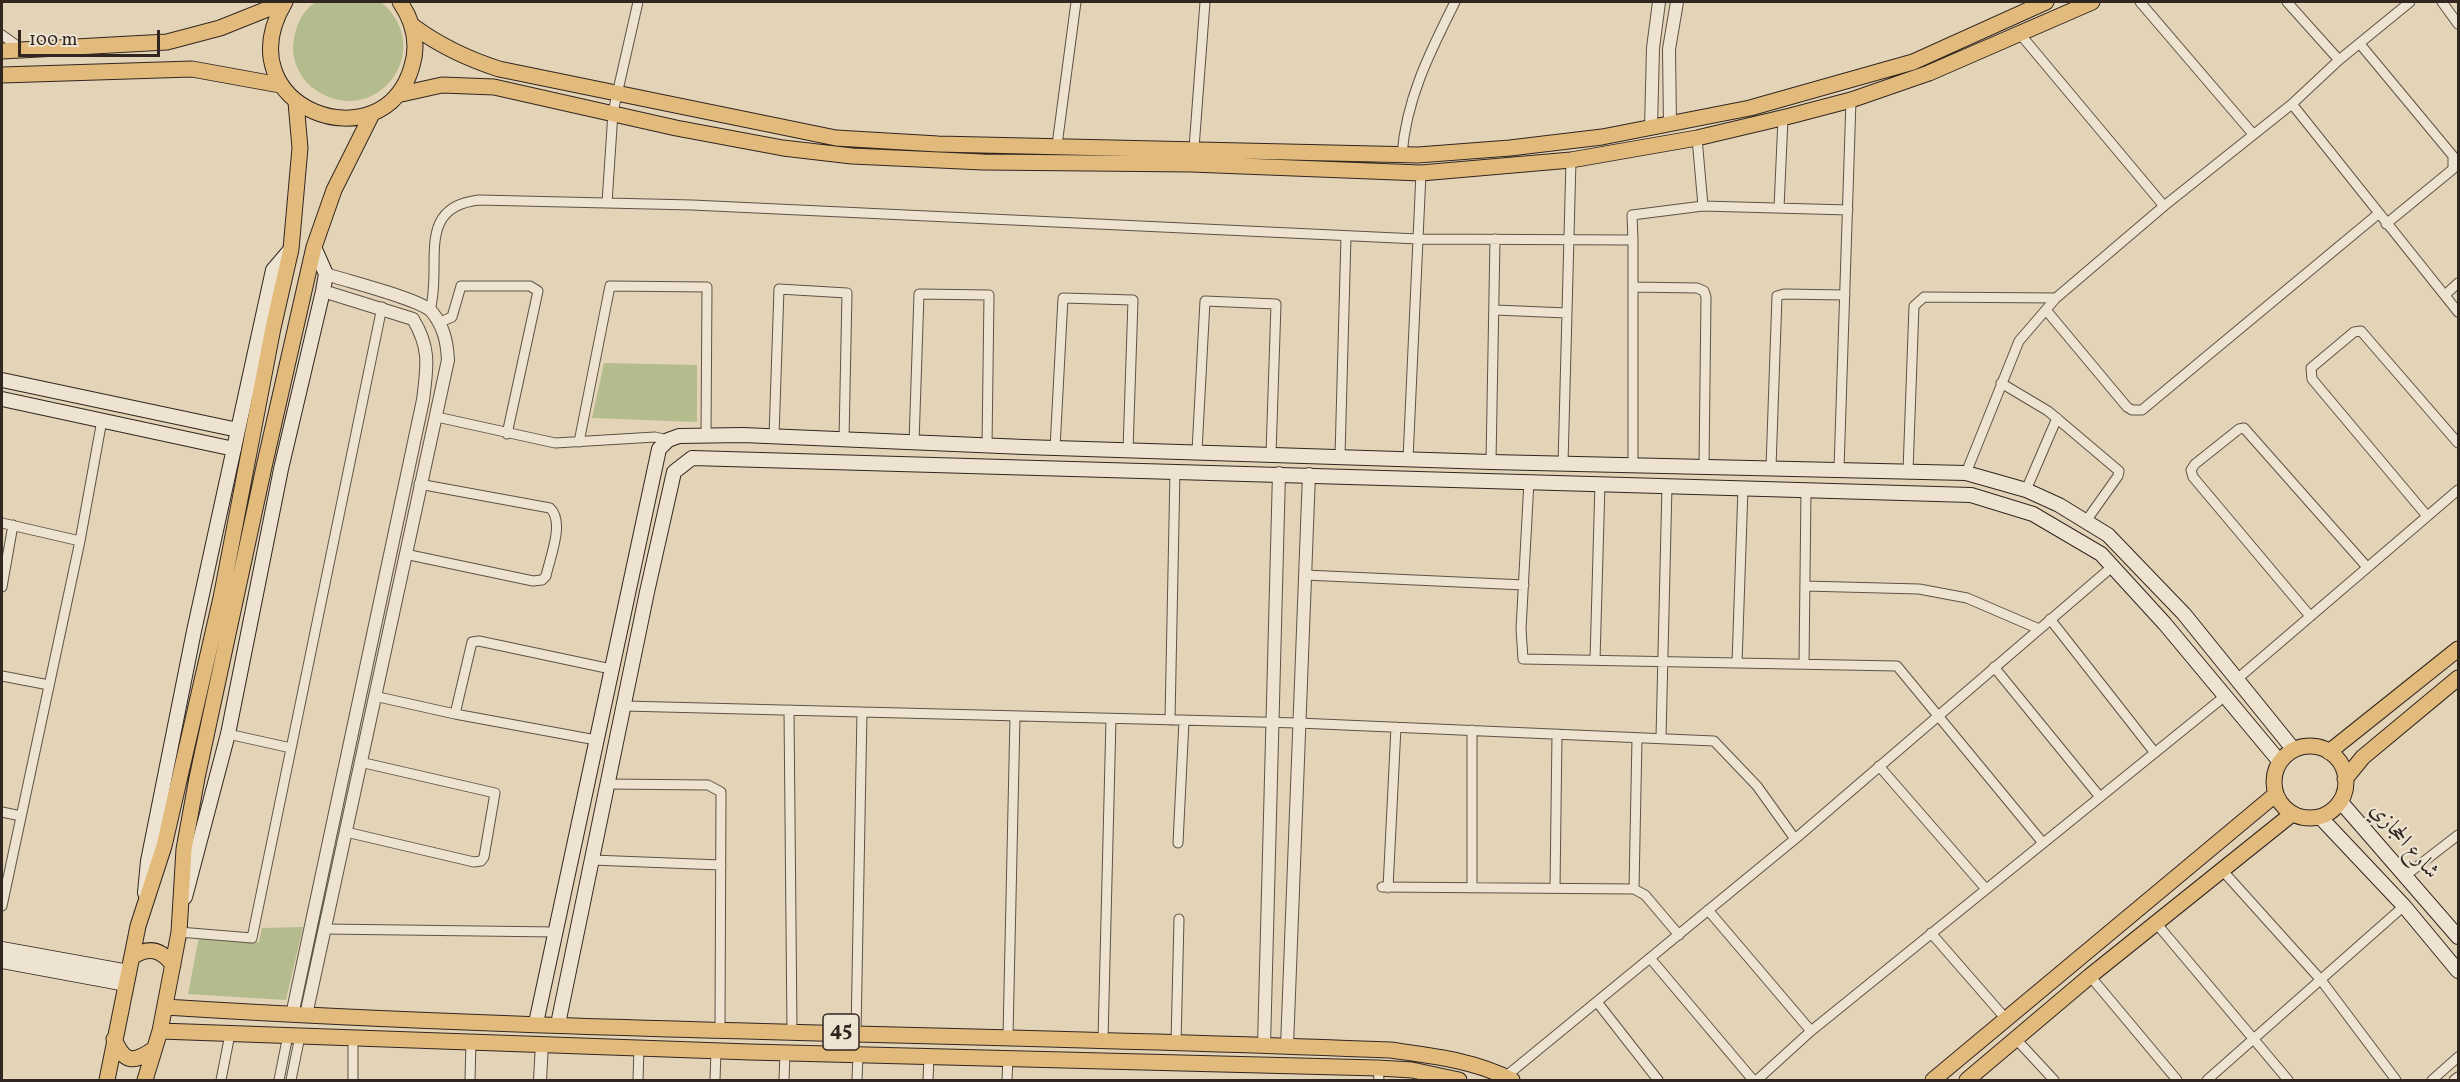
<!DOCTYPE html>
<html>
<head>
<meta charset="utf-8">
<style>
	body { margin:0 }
	#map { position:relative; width:2460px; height:1082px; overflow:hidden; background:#e3d4b7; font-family:Vollkorn,serif }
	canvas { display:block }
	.frame { position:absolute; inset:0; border:3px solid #312620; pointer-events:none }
	.scale { position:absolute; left:18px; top:30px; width:142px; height:27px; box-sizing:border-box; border:3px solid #312620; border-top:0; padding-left:8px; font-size:18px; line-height:21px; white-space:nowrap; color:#312620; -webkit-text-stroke:4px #ede3d0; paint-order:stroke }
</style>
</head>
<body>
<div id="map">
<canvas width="2460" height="1082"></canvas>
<div class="frame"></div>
<div class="scale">100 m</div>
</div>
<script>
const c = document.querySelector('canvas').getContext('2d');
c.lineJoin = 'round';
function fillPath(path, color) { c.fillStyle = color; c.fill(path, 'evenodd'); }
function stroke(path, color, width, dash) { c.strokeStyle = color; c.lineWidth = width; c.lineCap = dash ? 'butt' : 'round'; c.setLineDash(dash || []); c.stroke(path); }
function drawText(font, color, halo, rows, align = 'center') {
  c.font = font + ' Vollkorn,Amiri,serif'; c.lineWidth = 4.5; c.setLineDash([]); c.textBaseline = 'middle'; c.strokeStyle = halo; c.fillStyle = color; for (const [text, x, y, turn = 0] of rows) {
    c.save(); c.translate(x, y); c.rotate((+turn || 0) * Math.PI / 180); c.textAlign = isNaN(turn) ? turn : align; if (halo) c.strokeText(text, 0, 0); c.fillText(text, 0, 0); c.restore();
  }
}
fillPath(new Path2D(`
	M316 2H381C439 51 373 133 313 88 302 80 293 63 293 49 294 30 300 12 316 2Z
	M604 363 697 365V422L592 418Z
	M303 927 286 1000 188 994 199 937 259 942 262 928Z`), '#b4bc8e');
const minor = new Path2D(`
	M2140 2 2253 134
	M2287 2 2339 60
	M2442 2 2458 24
	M2020 34 2164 206
	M2 35 20 48
	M2360 44 2453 156V169L2386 224
	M2292 104 2458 312
	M1697 138 1703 206
	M1057 145 1076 2
	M1194 148 1205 2
	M1402 155C1406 99 1430 52 1455 2
	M607 203 613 112 638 2
	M1779 208 1783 118
	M1633 240V465
	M1633 287 1697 288 1704 291 1706 297 1704 466
	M2445 295 2458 283
	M430 310C443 266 414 207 479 200L692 205 1418 239 1633 240 1632 215 1703 206 1848 210
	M1495 310 1567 313
	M2046 310 2127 407 2132 410H2142L2378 214
	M438 323 452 317 461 286H530L538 291 507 434
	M2001 383 2048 411 2119 471 2118 476 2086 521
	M437 417 555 443 655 437 668 440
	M774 436 779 289 847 293 844 439
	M579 442 610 286 707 287 706 435
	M914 443 919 294 989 295 987 446
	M1055 448 1063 298 1133 300 1128 450
	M1197 451 1205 301 1276 304 1271 454
	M1340 456 1346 236
	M1408 459 1421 173
	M1491 462 1495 239
	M1563 464 1571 160
	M1771 467 1777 296 1784 294 1845 295
	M1839 469 1851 100
	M1908 471 1914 306 1924 297 2056 298
	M1966 473 2019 341 2056 298 2164 206 2292 104 2339 60 2410 2
	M1529 481 1521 629 1523 659 1897 666 2043 843
	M2026 490 2057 418
	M2427 516 2312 379 2311 368 2354 332 2361 331 2458 443
	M2 523 80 541
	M405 554 533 581 542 580 546 576C550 557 565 522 550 508L419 484
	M1305 575 1524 585
	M1805 586 1919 589 1967 598 2039 629
	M2 587 13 525
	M2310 616 2193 477 2191 470 2195 464 2239 429 2244 428 2367 567
	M2050 619 2155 753
	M1595 660 1600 483
	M1737 663 1743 488
	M1804 664 1806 490
	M1994 667 2100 797
	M2 676 49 685
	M2236 680 2458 490
	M374 696 455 714 596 740
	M624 706 1298 723 1714 741 1757 786 1795 839
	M789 710 792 1031
	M455 714 472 642 479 641 611 669
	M1170 720 1175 471
	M228 734 291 748
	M1661 738 1667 485
	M1879 766 1986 889
	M608 784 708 785 721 792 720 1028
	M2 812 21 816
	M346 832 474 862 481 861 484 857 495 793 360 762
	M1178 843 1184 721
	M592 860 721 865
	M2222 870 2321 980 2396 1080
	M2405 876 2458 835
	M1382 887 1634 889 1645 895 1679 935
	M1388 888 1396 727
	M1472 888V730
	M1555 888 1557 734
	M1634 889 1637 738
	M2 906 80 541 102 420
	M1708 910 1811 1031 1757 1080
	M2156 923 2288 1080
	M325 929 556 932
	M179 932 252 938 382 307
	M1931 933 2006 1019
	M1650 958 1753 1080
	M2090 976 2177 1080
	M1597 1002 1658 1080
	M1811 1031 2225 696
	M856 1032 862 712
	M1008 1036 1015 716
	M2015 1038 2054 1080
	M1103 1040 1111 719
	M1176 1043 1179 919
	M1378 1068 1379 1080
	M1505 1077 1795 839 2113 566
	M221 1080 230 1034
	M279 1080 288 1035
	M291 1080 300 1036
	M353 1080V1037
	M470 1080 471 1041
	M638 1080 639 1048
	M715 1080 716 1051
	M784 1080 785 1053
	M857 1080 858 1055
	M928 1080 929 1056
	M1007 1080 1008 1058
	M2207 1080 2404 906
	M2432 1080 2458 1057
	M2454 1080 2458 1077`);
const tertiary = new Path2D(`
	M1670 124 1669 49 1677 2
	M1651 128 1653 48 1659 2
	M292 1015 423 400C427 367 431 349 413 319L323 291
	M306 1015 448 360C447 342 444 327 432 312 421 299 346 281 326 274
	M1264 1045 1279 473
	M1287 1046 1309 474
	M540 1080 542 1044`);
const secondary = new Path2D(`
	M2 380 238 430
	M2 399 234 449
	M2340 801 2458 937
	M2320 817 2404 906 2458 971
	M145 893 148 861 194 631 273 270 291 249
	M185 897 228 734 281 469 323 291 326 274 314 247
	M2 949 129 972
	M2 961 126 984
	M536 1023 659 449 668 440 679 436 743 435 1024 447 1491 462 1966 473 2026 490 2059 505 2108 535 2184 614 2294 750
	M558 1024 647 592 674 472 692 458 1971 495 2033 514 2101 554 2165 624 2280 762`);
const primary = new Path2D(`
	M285 2C222 108 384 167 412 66 419 43 413 21 400 2
	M413 26C440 46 468 59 499 69L836 138 938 144 1418 155 1510 148 1602 137 1750 108 1913 62 2046 2
	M2 51 167 42 220 28 285 2
	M2 75 192 69 280 85
	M397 95 442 85 494 87 676 128 783 148 852 156 983 162 1191 164 1421 173 1571 160 1697 138 1790 116 1851 100 1929 73 2092 2
	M2274 782a36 36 0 1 1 72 0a36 36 0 1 1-72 0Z
	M2329 752 2458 649
	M2345 779 2363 757 2458 678
	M132 957C149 946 161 949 173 965
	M165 1007C573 1033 982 1033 1390 1050 1432 1056 1474 1060 1512 1080
	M160 1031 750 1052 1378 1068 1412 1070 1459 1080
	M114 1039C125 1064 133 1063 154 1049
	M107 1080 138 926 164 846 221 598 273 328 291 249 300 148 296 102
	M145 1080 160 1031 179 932 184 849 197 778 264 467 314 247 334 190 372 114
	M1933 1080 2276 794
	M1967 1080 2090 976 2292 814`);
stroke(minor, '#5e5246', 11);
stroke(tertiary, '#5e5246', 14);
stroke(secondary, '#312620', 16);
stroke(primary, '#312620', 17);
stroke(minor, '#ede3d0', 9);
stroke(tertiary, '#ede3d0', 12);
stroke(secondary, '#ede3d0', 14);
stroke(primary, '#e2ba7c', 15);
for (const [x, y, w] of [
	[841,1032,36]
]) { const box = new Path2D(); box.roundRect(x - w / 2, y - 18, w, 36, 4.5); c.fillStyle = '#ede3d0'; c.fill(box); stroke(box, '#312620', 1.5); }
drawText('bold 21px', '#312620', null, [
	["45",841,1032]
]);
drawText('22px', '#312620', '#ede3d0', [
	["شارع الحجازي",2403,842,49]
]);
</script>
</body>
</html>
